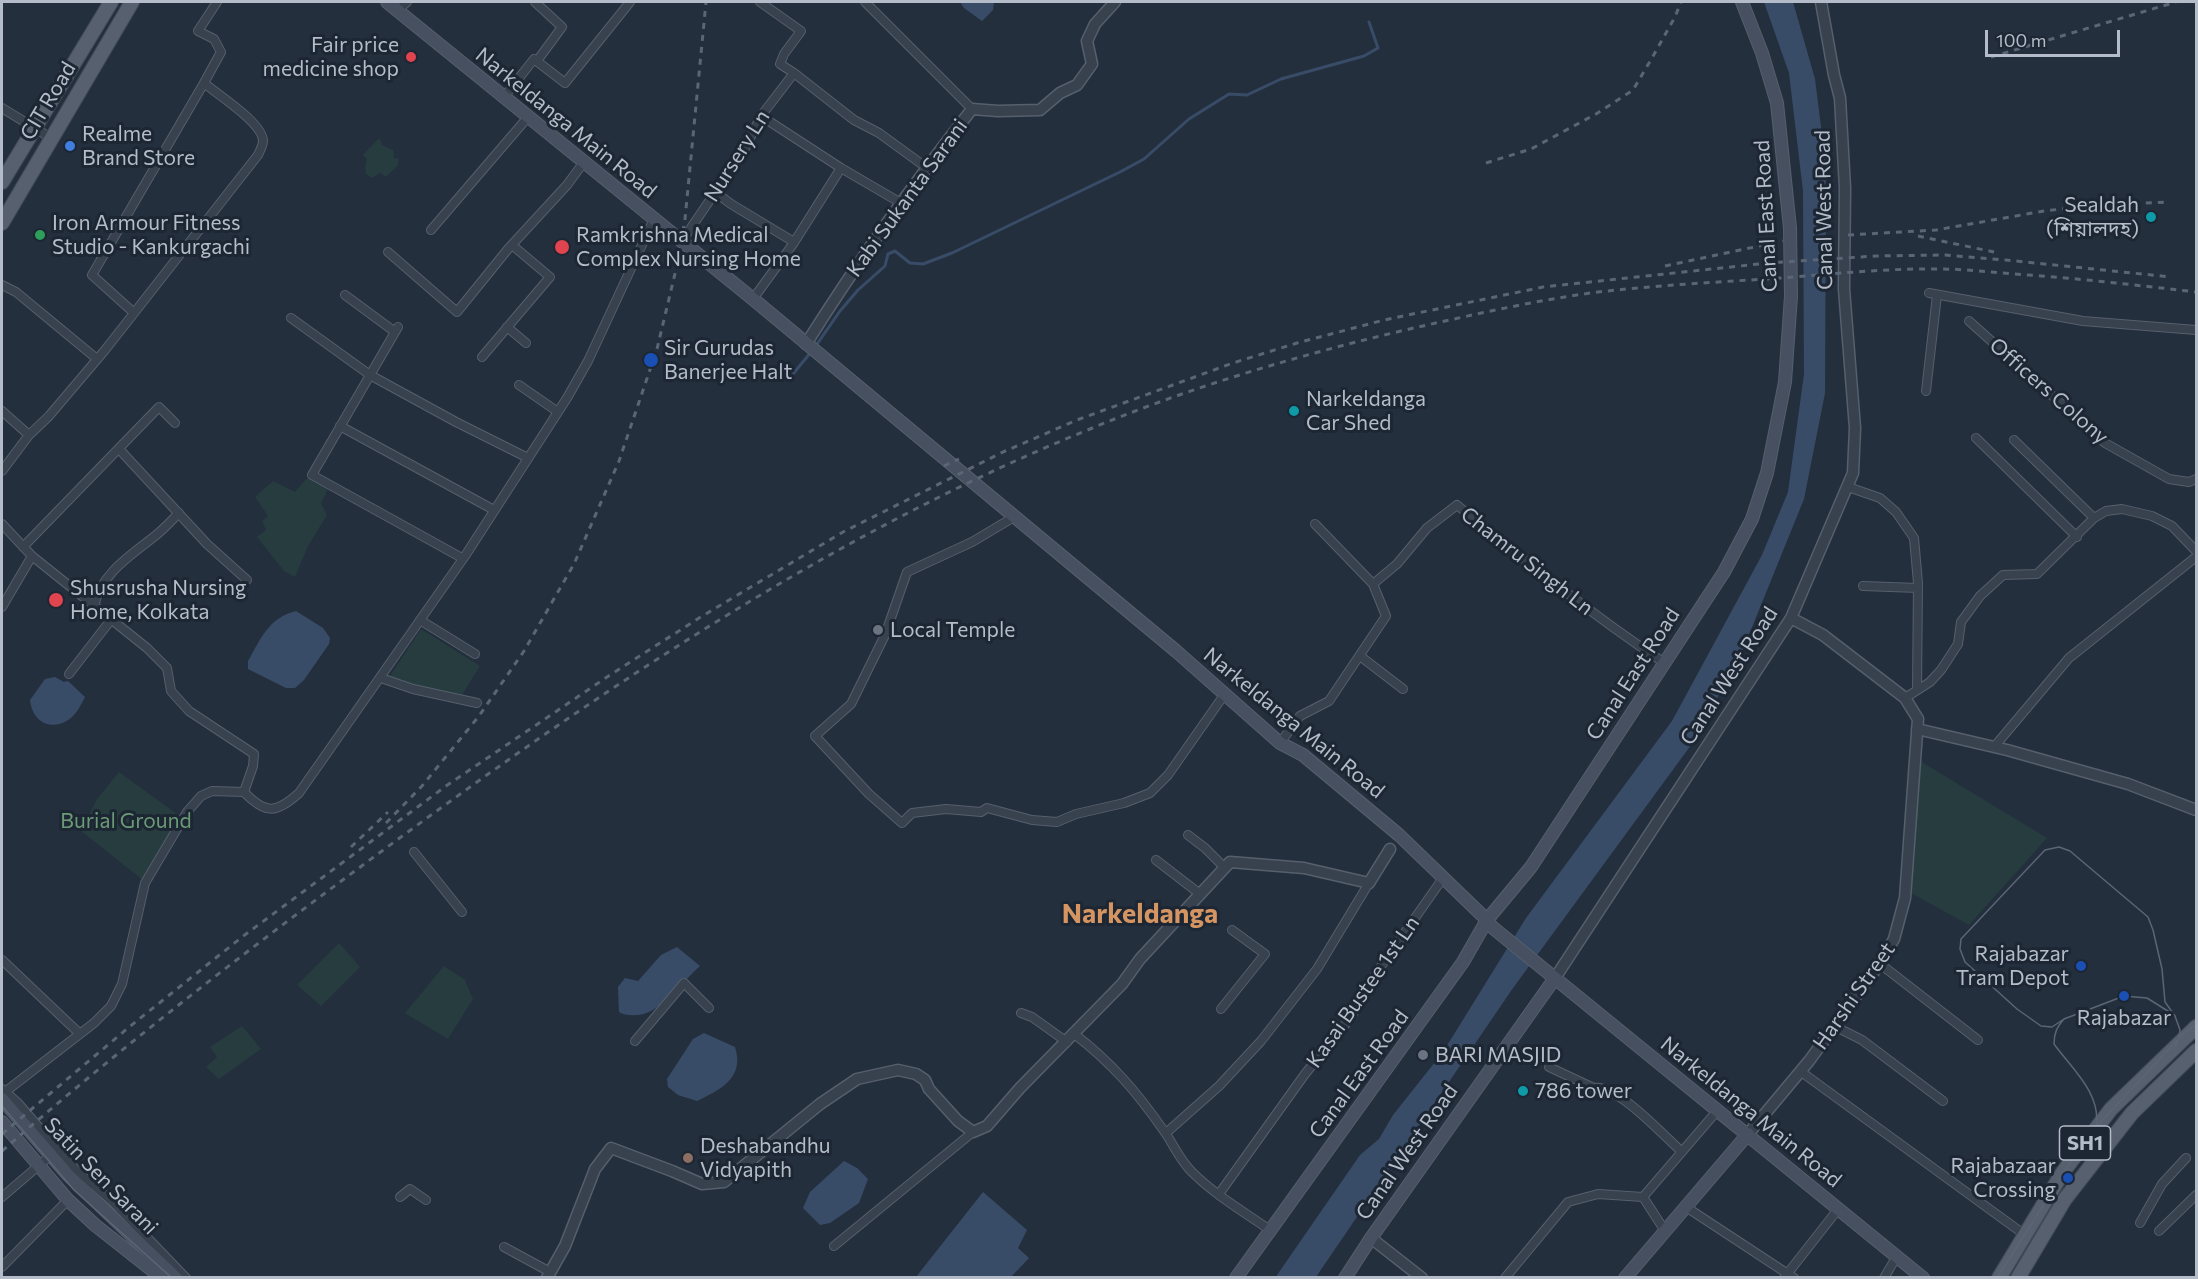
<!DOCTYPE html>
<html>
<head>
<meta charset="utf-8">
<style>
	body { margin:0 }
	#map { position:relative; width:2198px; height:1279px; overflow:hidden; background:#242f3e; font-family:Commissioner,sans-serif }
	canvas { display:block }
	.frame { position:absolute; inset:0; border:3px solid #b4bcc9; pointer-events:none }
	.scale { position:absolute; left:1985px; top:30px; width:135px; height:27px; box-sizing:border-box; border:3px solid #b4bcc9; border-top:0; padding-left:8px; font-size:18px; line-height:21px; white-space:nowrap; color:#b4bcc9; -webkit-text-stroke:4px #1d2633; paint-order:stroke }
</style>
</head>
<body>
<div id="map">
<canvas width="2198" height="1279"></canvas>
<div class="frame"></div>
<div class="scale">100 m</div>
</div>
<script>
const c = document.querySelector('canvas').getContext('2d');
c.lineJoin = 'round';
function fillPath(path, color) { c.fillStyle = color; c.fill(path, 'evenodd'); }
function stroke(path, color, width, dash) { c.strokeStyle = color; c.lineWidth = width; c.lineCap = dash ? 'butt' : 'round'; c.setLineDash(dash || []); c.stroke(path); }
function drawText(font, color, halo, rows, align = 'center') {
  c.font = font + ' Commissioner,"Noto Sans Bengali",sans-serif'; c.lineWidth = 6; c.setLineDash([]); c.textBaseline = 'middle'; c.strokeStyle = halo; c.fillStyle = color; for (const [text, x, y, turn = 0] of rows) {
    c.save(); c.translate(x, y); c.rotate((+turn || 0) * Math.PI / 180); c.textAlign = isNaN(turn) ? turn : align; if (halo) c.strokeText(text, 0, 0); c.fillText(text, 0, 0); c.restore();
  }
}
fillPath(new Path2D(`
	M380 139 382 145 393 150 394 158 399 159 398 165 386 177 380 173 372 178 366 174 365 165 367 159 363 155 376 141Z
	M308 477 329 487 321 503 327 515 308 546 295 577 284 571 257 537 266 530 262 521 268 516 255 497 273 481 295 492Z
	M421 629 480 666 462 695 388 679Z
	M1920 761 2047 838 1969 925 1911 893Z
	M119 772 181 817 143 880 81 831 97 799Z
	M339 943 360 967 321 1006 297 985Z
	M444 966 465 980 473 999 448 1039 405 1013Z
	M242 1026 261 1049 219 1079 206 1067 217 1057 210 1047Z`), '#263c3f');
fillPath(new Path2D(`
	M960 2H994L993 10 982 21 964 8Z
	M1764 2H1793L1815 79 1826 167 1825 393 1804 499 1742 652 1694 741 1513 988 1316 1277 1275 1278 1360 1155 1379 1139 1393 1115 1443 1052 1526 918 1672 721 1762 555 1788 492 1804 374 1803 191 1789 73Z
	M296 611 323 628 330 638 329 644 304 680 295 688H286L248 669V661C261 639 268 618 296 611Z
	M55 677 64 682 68 681 85 697C81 705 76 715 68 720 49 732 32 720 30 700L45 679Z
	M677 947 700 966C689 976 662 1006 651 1011 642 1016 627 1017 619 1012L618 987 625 978 638 981 661 955Z
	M704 1033 735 1047C745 1078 720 1090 697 1101L678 1095 668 1087 667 1079 693 1039Z
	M844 1161 857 1168 868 1179 859 1203 830 1223 820 1225 803 1208 810 1192Z
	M983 1192 1027 1230 1018 1248 1029 1258 1011 1277H916Z`), '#394c67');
stroke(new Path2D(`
	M815 347 840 311 858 290 885 266 888 254 895 251 910 263 923 264 952 253 1120 172 1144 159 1189 119 1229 94 1247 95 1281 79 1364 56 1378 48 1369 22
	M793 374 811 352`), '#394c67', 3);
const minor = new Path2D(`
	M535 2 562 27 537 61
	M760 2 801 31 784 54 780 64 794 73 854 120 879 133 927 168
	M865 2 972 109
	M398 10 407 2
	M504 97 534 59 565 83 630 2
	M2 108 51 138
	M761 116 841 168 901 203
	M715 192 731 204 794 242
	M431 230 528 117
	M682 241 744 150 761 116 794 73
	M388 252 457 312 508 249 567 185 584 162
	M2 285 16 292 97 359
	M1929 293 2083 321 2196 330
	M345 295 395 332
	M753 299 793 244 841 168
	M133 312 92 275 204 83
	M291 318 370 375 456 422 528 458
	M1969 321 2105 443 2169 479 2189 482 2196 479
	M398 327 312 475 462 558
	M507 327 526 343
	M482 357 550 277 512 245
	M519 385 558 412
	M1926 391 1937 295
	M2 411 29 435
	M340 426 494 510
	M1976 438 2077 537
	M2014 440 2094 518
	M119 449 207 544 247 580
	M2 471 29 435 49 416 105 350 258 155C260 151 263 145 263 141 263 123 217 94 204 83L221 52 214 39 198 31 217 2
	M1848 487 1880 498 1896 512 1914 538 1918 583 1917 690
	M1014 517 972 542 907 572 885 635 851 704 815 736 869 794 902 823 912 813 946 809 981 812 987 808 1032 820 1057 822 1076 814 1124 803 1150 793 1168 775 1224 695
	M2 524 32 556 147 648 167 668 171 691 189 711 254 754 253 766 244 792C265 814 276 814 299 793L465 556 567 398 588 361 654 219
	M23 547 159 407 175 423
	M1373 584 1397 564 1427 528 1457 505C1524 560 1591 614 1663 662
	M1863 586 1918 588
	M2 607 32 556
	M94 607C100 574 131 555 155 536 164 529 171 521 179 513
	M420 620 475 654
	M1360 656 1403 689
	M69 674 110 621
	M381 678 413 689 477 703
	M1905 698 1930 682 1941 670 1958 644 1961 622 1980 596 2003 575 2037 574 2094 518 2106 511 2122 509 2152 516 2172 526 2196 551
	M1280 743 1300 716 1329 701 1386 616 1373 584 1315 524
	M1994 747 2069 658 2196 557
	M1188 835 1205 848 1225 868
	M414 852 462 912
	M1156 860 1200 894
	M2 960 80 1034
	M1879 963 1978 1040
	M1221 1009 1265 954 1232 930
	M1021 1013 1032 1017 1067 1042
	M1834 1026 1862 1040 1943 1101
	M1073 1033C1111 1062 1137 1092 1164 1131 1174 1145 1179 1159 1192 1172 1215 1195 1244 1212 1270 1230
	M635 1041 684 983 709 1008
	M1549 1067 1594 1088C1617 1084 1665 1137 1682 1152
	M1800 1071 2025 1235
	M2 1089 18 1103 77 1171 113 1202 186 1278
	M5 1092 94 1023 111 1006 122 984 145 883 187 812 201 796 212 791 244 792
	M1166 1133 1219 1086 1261 1041 1317 969 1369 883
	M1219 1194 1305 1074 1352 1016 1363 992 1443 878
	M2 1197 50 1156
	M400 1197 410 1189 426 1200
	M1643 1197 1717 1111
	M1686 1207 1794 1278
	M2140 1223 2162 1184 2186 1158
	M2159 1231 2196 1195
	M834 1246 973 1132
	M504 1247 550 1272
	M2 1267 68 1200
	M1505 1278 1568 1202 1598 1194 1643 1197 1665 1231
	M1784 1278 1839 1208
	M1884 1278 1897 1256`);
const tertiary = new Path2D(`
	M806 344C857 263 913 184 972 109L998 111 1040 110 1060 93 1077 85 1092 64 1087 41 1095 24 1115 2
	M1917 729 2007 750 2128 784 2196 810
	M1555 978 1791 618 1853 473 1855 428 1844 289 1845 188 1840 98 1834 75 1821 2
	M1748 1134 1809 1061 1876 969 1894 939 1905 898 1918 719 1905 698 1823 635 1791 618
	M1371 1238 1422 1278
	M547 1278 565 1246 595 1169 611 1148 672 1171 702 1184 724 1182 820 1104 857 1079 898 1070 916 1074 925 1080 929 1089 958 1121 973 1132 987 1126 1020 1088 1122 984 1140 959 1230 862 1304 868 1369 883 1390 849`);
const secondary = new Path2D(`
	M387 2 753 299 1176 651 1280 743 1303 755 1399 835 1487 920 1492 927 1923 1278
	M2 1099 67 1174 176 1278
	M2 1122 68 1200 95 1225 162 1278
	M1236 1278 1463 962 1487 920 1531 867 1724 572 1752 519 1767 473 1785 382 1791 296 1790 228 1777 103 1762 53 1742 2
	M1345 1278 1371 1238 1555 978
	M1625 1278 1748 1134`);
const primary = new Path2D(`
	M2 182 111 2
	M2 223 132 2
	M1999 1278 2063 1172 2111 1109 2196 1027
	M2018 1278 2065 1199 2132 1113 2196 1051`);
stroke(minor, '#565f6c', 10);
stroke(tertiary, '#565f6c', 13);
stroke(secondary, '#565f6c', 14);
stroke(primary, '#414a57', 16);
stroke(minor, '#38414e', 8);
stroke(tertiary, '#38414e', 10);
stroke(secondary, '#465061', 12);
stroke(primary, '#56606e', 14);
stroke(new Path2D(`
	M2064 1019 2052 1027 2041 1026 2017 1009 1965 962 1960 949 1961 939 2045 850 2059 847 2070 851 2148 917 2153 930 2162 969 2165 1002 2175 1016 2180 1030 2179 1038 2174 1049
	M2 1106 74 1190 172 1278
	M2096 1127C2102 1094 2072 1069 2054 1044 2054 1033 2057 1027 2064 1019L2124 996 2147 998 2171 1013
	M1997 1278 2072 1160 2096 1127 2184 1033 2196 1025`), '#5a6575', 1.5);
stroke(new Path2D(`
	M1991 57 2176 2
	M1486 163 1531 149 1596 114 1633 90 1652 58 1675 17 1681 2
	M1848 235 1936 230 2044 211 2097 205 2169 202
	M1918 236 1994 252
	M1665 266 1783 241
	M944 466 959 459
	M386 823 422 786 479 716 524 651 574 564 619 461 657 349 678 261 685 219 706 2
	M351 847 388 812
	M2 1134 128 1028 242 937 446 786 607 677 699 618 843 532 1003 452 1077 420 1233 363 1297 343 1384 320 1543 287 1768 263 1876 256 1945 255 2006 260 2171 277
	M2 1151C119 1049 242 954 367 862 593 695 828 535 1090 429 1196 385 1306 353 1418 327 1477 314 1537 300 1598 292 1659 285 1720 282 1781 278 1834 274 1887 268 1940 269 1965 269 1989 272 2014 274 2075 278 2136 285 2196 292`), '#5a6575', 3, [6, 6]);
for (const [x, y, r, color] of [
	[411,57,6,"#e0444e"],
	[70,146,6,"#3f7fe0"],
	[2151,217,6,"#0f9aa8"],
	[40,235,6,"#2e9e5b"],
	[562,247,8,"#e0444e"],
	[651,360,8,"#1a4fb4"],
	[1294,411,6,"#0f9aa8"],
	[56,600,8,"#e0444e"],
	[878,630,6,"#6b7280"],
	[2081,966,6,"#1a4fb4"],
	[2124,996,6,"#1a4fb4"],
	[1423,1055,6,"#6b7280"],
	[1523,1091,6,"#0f9aa8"],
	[688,1158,6,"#8d6e63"],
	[2068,1178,6,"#1a4fb4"]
]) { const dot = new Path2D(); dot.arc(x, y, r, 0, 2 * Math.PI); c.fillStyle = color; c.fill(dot); stroke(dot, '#1d2633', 2); }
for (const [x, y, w] of [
	[2085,1143,51]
]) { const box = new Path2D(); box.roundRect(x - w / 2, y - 17, w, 34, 4.5); c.fillStyle = '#1d2633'; c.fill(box); stroke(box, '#b4bcc9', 1.5); }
drawText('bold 20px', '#b4bcc9', null, [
	["SH1",2085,1143]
]);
drawText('21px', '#b4bcc9', '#1d2633', [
	["Fair price",399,45,"right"],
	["medicine shop",399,69,"right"],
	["Realme",82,134],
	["Brand Store",82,158],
	["Sealdah",2139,205,"right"],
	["(শিয়ালদহ)",2139,229,"right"],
	["Iron Armour Fitness",52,223],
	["Studio - Kankurgachi",52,247],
	["Ramkrishna Medical",576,235],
	["Complex Nursing Home",576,259],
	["Sir Gurudas",664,348],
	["Banerjee Halt",664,372],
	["Narkeldanga",1306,399],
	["Car Shed",1306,423],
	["Shusrusha Nursing",70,588],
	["Home, Kolkata",70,612],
	["Local Temple",890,630],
	["Rajabazar",2069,954,"right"],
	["Tram Depot",2069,978,"right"],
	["Rajabazar",2124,1018,"center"],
	["BARI MASJID",1435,1055],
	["786 tower",1535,1091],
	["Deshabandhu",700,1146],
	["Vidyapith",700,1170],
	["Rajabazaar",2056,1166,"right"],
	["Crossing",2056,1190,"right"]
], 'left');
drawText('21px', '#b4bcc9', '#1d2633', [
	["CIT Road",48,101,-59],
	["Narkeldanga Main Road",566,123,39],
	["Nursery Ln",737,156,-58],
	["Kabi Sukanta Sarani",907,198,-54],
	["Canal West Road",1824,210,-91],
	["Canal East Road",1766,216,-93],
	["Officers Colony",2049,391,41],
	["Chamru Singh Ln",1527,561,38],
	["Canal East Road",1633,674,-57],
	["Canal West Road",1729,676,-57],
	["Narkeldanga Main Road",1294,723,39],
	["Kasai Bustee 1st Ln",1363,992,-55],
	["Harshi Street",1854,996,-55],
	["Canal East Road",1359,1074,-54],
	["Narkeldanga Main Road",1751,1112,39],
	["Canal West Road",1407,1152,-55],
	["Satin Sen Sarani",101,1176,46]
]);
drawText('21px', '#6b9a76', '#1d2633', [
	["Burial Ground",126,821]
]);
drawText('bold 27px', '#d59563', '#1d2633', [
	["Narkeldanga",1140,914]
]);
</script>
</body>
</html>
